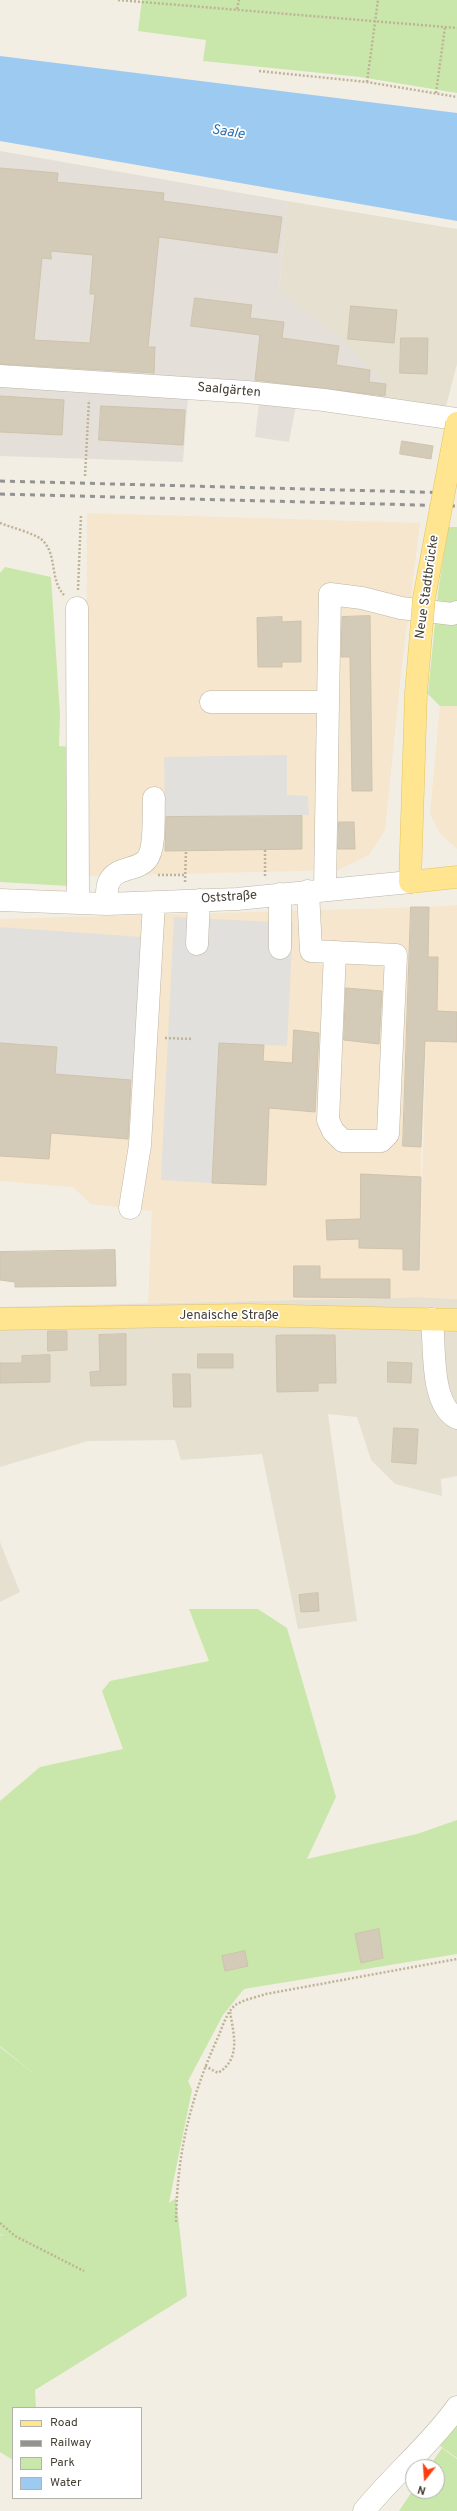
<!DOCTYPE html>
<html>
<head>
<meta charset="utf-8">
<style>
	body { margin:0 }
	#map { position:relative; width:457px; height:2511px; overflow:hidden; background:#f2eee3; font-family:Overpass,sans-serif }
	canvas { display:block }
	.legend { position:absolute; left:12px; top:2407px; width:130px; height:92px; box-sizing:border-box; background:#fff; border:1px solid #b4b2ad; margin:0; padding:5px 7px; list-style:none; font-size:12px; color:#443e33 }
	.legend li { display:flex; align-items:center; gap:8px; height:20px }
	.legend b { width:20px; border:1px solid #b4b2ad }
	.north { position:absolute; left:405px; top:2459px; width:40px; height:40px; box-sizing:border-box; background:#fff; border:1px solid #b4b2ad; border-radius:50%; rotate:197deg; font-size:11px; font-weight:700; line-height:16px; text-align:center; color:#443e33 }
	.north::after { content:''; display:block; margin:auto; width:14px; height:18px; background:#fd3f0f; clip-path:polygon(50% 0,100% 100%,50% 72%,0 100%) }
</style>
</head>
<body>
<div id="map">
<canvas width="457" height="2511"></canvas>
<ul class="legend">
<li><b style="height:5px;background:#ffe58f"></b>Road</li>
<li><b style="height:5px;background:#939393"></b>Railway</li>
<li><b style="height:11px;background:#c9e7aa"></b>Park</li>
<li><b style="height:11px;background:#9dcaf1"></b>Water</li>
</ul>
<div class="north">N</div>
</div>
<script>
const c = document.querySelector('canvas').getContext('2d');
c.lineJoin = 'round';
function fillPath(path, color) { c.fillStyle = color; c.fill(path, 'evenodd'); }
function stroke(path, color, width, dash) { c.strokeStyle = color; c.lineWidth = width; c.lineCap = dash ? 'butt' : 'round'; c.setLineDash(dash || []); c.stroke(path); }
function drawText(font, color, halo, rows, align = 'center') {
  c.font = font + ' Overpass,sans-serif'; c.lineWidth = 3.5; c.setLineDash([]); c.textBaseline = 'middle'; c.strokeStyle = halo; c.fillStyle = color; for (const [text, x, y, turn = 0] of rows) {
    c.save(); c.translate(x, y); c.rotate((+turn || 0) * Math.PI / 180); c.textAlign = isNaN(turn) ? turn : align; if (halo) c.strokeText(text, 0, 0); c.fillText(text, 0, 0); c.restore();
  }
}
fillPath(new Path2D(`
	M287 201 457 229V364L445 410 384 401 279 291Z
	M420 1297 457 1299V1476L441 1479 442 1496 395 1484 371 1460 357 1417 328 1414 357 1621 298 1629 262 1454 181 1460 175 1440 88 1441 0 1467V1307Z
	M0 1542 20 1592 0 1602Z`), '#e6e0d1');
fillPath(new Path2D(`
	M87 513 420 523 401 673 385 830 369 855 338 870 86 876Z
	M440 706H457V849L440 833 430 814Z
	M457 905V1299L420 1297 148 1303 152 1211 91 1204 73 1187 0 1181V919L429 907ZM428 959 420 1281V1282L421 1147Z`), '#f5e6cd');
fillPath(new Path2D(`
	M0 151 287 201 279 291 338 336 386 384 384 401 299 389 289 442 255 437 259 404 188 398 183 462 0 456Z`), '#e4dfd8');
fillPath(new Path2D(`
	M142 0H457V93L360 77 203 61 206 40 138 31Z
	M448 527H457V706H440L428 694 438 592Z
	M5 567 51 577 60 714 59 746 71 747 68 886 0 882V573Z
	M189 1609H258L287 1628 336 1797 307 1859 417 1834 457 1820V1954L244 1989 223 2015 188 2081 192 2090 169 2203 176 2198 187 2296 35 2390 36 2408H13V2460L0 2452V2235L5 2236 0 2234V2047L37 2076 0 2046V1801L40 1767 123 1749 102 1691 110 1681 209 1661Z
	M457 2421V2458L440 2446Z
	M442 2448 457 2459V2511H399L413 2490 437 2491V2467H429Z`), '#c9e7aa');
fillPath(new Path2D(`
	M287 755V795L308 796 309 815 165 817 164 757Z
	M174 917 293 923 287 1046 219 1043 212 1183 161 1180Z
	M0 927 141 937 135 1080 55 1074 57 1047 0 1043Z`), '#e2e0dc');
fillPath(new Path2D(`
	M0 56 457 113V221L0 141Z`), '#9dcaf1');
const building = new Path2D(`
	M0 168 58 173 57 182 164 193 163 201 282 217 277 253 159 237 148 347H155L154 373 0 364ZM51 251 93 255 90 294H95L90 343 34 340 42 258 51 259Z
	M195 298 252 305 250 318 284 322 282 338 339 346 336 365 370 370 369 382 386 384 385 396 255 380 260 335 191 326Z
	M351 306 397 310 394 343 348 339Z
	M401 338H428L427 374 400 373Z
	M0 396 64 400 62 435 0 432Z
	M101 406 185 410 183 445 99 440Z
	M402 441 433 446 431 459 400 454Z
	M370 616 372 791H352L350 657H341L342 617Z
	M282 617V622L301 621V662H282V667H258L257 618Z
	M302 816V849L165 851 166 817Z
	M339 822H354L355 849H338Z
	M411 907H429L428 957H438L437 1011 457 1012V1042L425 1041 421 1147 403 1146Z
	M346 988 382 991 379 1044 344 1040Z
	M294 1030 319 1033 315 1112 269 1108 266 1185 212 1183 219 1043 264 1045 263 1061 292 1063Z
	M0 1043 57 1047 55 1074 131 1080 128 1139 51 1133 49 1159 0 1156Z
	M361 1174 421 1177 419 1270H403V1249L359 1248V1239L327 1240 326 1220 360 1219Z
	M115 1250 116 1286 15 1287V1282L0 1280V1252Z
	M294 1266H320V1279H390V1298L294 1297Z
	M48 1331H67V1350L48 1351Z
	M126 1334V1385L91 1386 90 1372 100 1371 99 1335Z
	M284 1335H335L336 1383H318V1391L277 1392 276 1336Z
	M198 1354H233V1368H198Z
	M50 1355V1382L0 1383V1363H22V1356Z
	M388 1362 412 1363 411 1383 388 1382Z
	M173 1374H190L191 1407H174Z
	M394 1428 418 1429 416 1464 392 1462Z
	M318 1593 319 1611 301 1612 299 1595Z
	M379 1929 383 1958 361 1963 355 1934Z
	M245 1951 248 1966 225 1971 222 1956Z`);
fillPath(building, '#d4cab8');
stroke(building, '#cec3ac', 1);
const minor = new Path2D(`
	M0 376 247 392 324 400 457 419
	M77 608 78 903
	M211 702H328L325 889
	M328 702 330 594 362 598 401 608 452 614 457 612
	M308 891 311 951 396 955 388 1134 381 1141H343L333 1131 328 1120 335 952
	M280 894V948
	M0 900 107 904 237 899 410 882
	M107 904C107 898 106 887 109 882 116 866 138 871 147 859 156 848 153 812 154 798
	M197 944 199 900
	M130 1208 140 1145 154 903
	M432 1319C435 1346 430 1405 457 1418
	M364 2511C393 2475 430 2445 457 2407`);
const major = new Path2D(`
	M416 693 410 882 457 877
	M0 1319 247 1315 457 1320`);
stroke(minor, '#bdb6a6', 23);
stroke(major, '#e5c45e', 23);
stroke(new Path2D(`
	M118 0 457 28
	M237 9 239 0
	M259 71 367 82 457 97
	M367 82 378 0
	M436 93 445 27
	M85 476 89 400
	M0 523C10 527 33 533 41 539 58 553 49 579 64 595
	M78 590 81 515
	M265 850V877
	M158 875H185
	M185 882 186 850
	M165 1038 193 1039
	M205 2066 218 2073C241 2059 234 2035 230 2012
	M176 2222C177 2153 190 2098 219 2035 223 2025 228 2009 237 2004 246 1999 257 1997 266 1994L457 1959
	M0 2223 15 2236 84 2271`), '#bfb397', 2.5, [2, 2]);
stroke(minor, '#fff', 22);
stroke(major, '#ffe58f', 22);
stroke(new Path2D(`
	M0 481 457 493
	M0 494 457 506`), '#939393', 3, [5, 5]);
const majorBridge = new Path2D(`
	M416 693 424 598 457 423`);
stroke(majorBridge, '#e5c45e', 23, []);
stroke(majorBridge, '#ffe58f', 22);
drawText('13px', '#443e33', '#fff', [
	["Saalgärten",229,391,5],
	["Neue Stadtbrücke",428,587,-82],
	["Oststraße",229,898,-4],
	["Jenaische Straße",229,1316]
]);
drawText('italic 14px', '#2c71b0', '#fff', [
	["Saale",228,133,9]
]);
</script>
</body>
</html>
